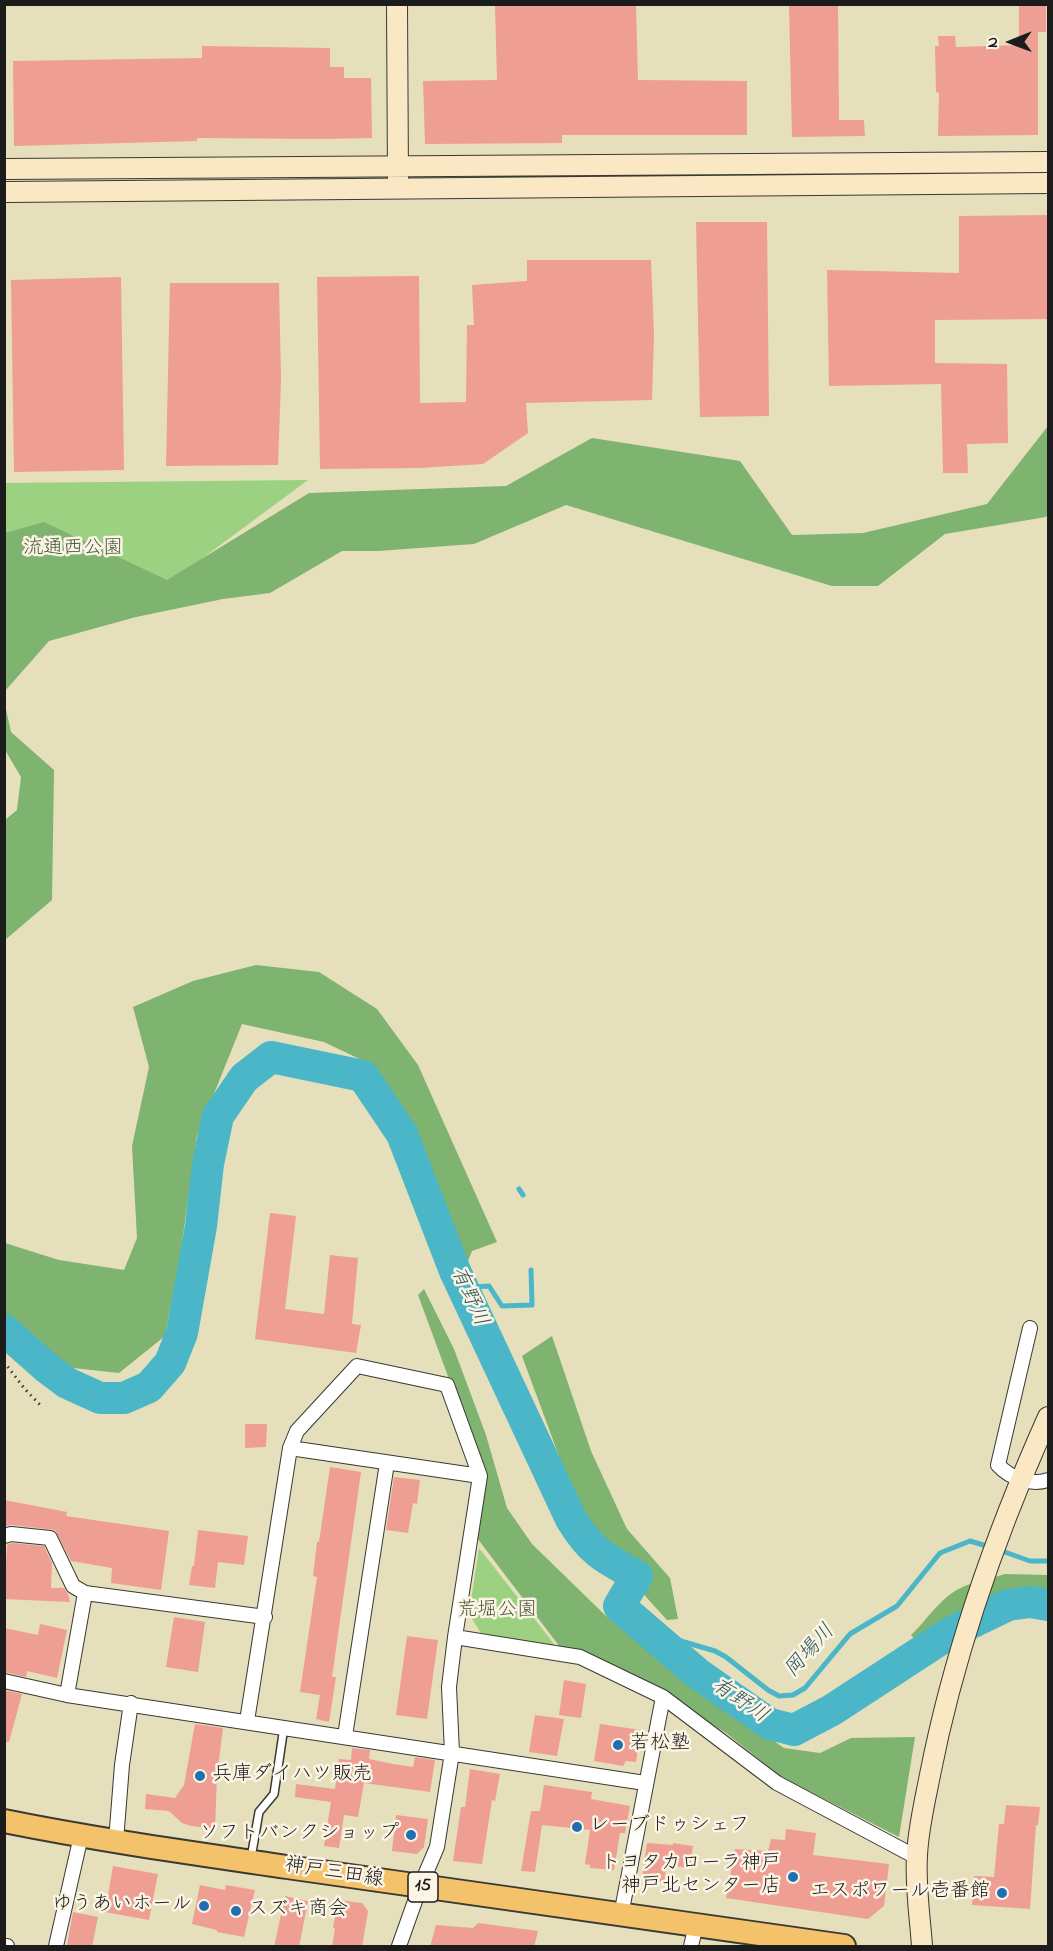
<!DOCTYPE html>
<html>
<head>
<meta charset="utf-8">
<style>
	body { margin:0 }
	#map { position:relative; width:1053px; height:1951px; overflow:hidden; background:#e6dfbb; font-family:"Indie Flower",sans-serif }
	canvas { display:block }
	.frame { position:absolute; inset:0; border:6px solid #1c1c1c; pointer-events:none }
	.north { position:absolute; left:981px; top:12px; width:60px; height:60px; -webkit-text-stroke:4px #fcf5e5; paint-order:stroke; rotate:269deg; font-size:16px; font-weight:700; line-height:24px; text-align:center; color:#1c1c1c }
	.north::after { content:''; display:block; margin:auto; width:21px; height:27px; background:#1c1c1c; clip-path:polygon(50% 0,100% 100%,50% 72%,0 100%) }
</style>
</head>
<body>
<div id="map">
<canvas width="1053" height="1951"></canvas>
<div class="frame"></div>
<div class="north">N</div>
</div>
<script>
const c = document.querySelector('canvas').getContext('2d');
c.lineJoin = 'round';
function fillPath(path, color) { c.fillStyle = color; c.fill(path, 'evenodd'); }
function stroke(path, color, width, dash) { c.strokeStyle = color; c.lineWidth = width; c.lineCap = dash ? 'butt' : 'round'; c.setLineDash(dash || []); c.stroke(path); }
function drawText(font, color, halo, rows, align = 'center') {
  c.font = font + ' "Indie Flower","Klee One",sans-serif'; c.lineWidth = 5; c.setLineDash([]); c.textBaseline = 'middle'; c.strokeStyle = halo; c.fillStyle = color; for (const [text, x, y, turn = 0] of rows) {
    c.save(); c.translate(x, y); c.rotate((+turn || 0) * Math.PI / 180); c.textAlign = isNaN(turn) ? turn : align; if (halo) c.strokeText(text, 0, 0); c.fillText(text, 0, 0); c.restore();
  }
}
fillPath(new Path2D(`
	M308 480 142 603 5 634 4 483Z
	M479 1548 558 1649 482 1635 469 1614Z`), '#9dd182');
fillPath(new Path2D(`
	M1048 426V514L1046 517 945 534 878 586H832L566 505 474 544 378 551H342L270 593 223 599 136 617 49 641 5 691V533L44 522 167 580 309 493 506 486 592 438 740 461 792 535 863 533 987 504Z
	M4 700 11 732 54 770 52 900 5 940V820L17 810 21 777 5 750Z
	M256 965 319 972 377 1009 418 1065 497 1242 472 1251 465 1268 403 1120 372 1065 324 1042 242 1024 197 1136 180 1257 165 1336 119 1373 73 1368 5 1322V1243L59 1260 124 1270 137 1238 132 1146 149 1067 133 1007 193 981Z
	M424 1289 454 1349 486 1435 507 1508 532 1544 606 1616 715 1700 784 1748 820 1753 851 1738 915 1737 899 1837 783 1778 726 1733 616 1666 563 1651 477 1538 484 1474 418 1295Z
	M552 1336 591 1451 627 1529 670 1578 678 1619 667 1620 587 1532 522 1356Z
	M1005 1574 1048 1575V1596L1023 1588 920 1645 911 1635C926 1621 938 1601 955 1591 969 1582 990 1579 1005 1574Z`), '#7eb370');
stroke(new Path2D(`
	M519 1189 523 1195
	M465 1291 474 1287 489 1286 502 1306 532 1305 531 1270
	M999 1550 1030 1561H1048
	M650 1632 715 1651 726 1657 768 1690 779 1696 793 1695 805 1688 850 1634 897 1606 940 1553 970 1541 990 1547`), '#4bb6c7', 5);
stroke(new Path2D(`
	M4 1330 47 1368 67 1383 100 1398H124L149 1387 170 1363 182 1333 201 1226 208 1164 218 1116 244 1078 271 1057 363 1076 402 1134 455 1271 571 1519C591 1552 604 1558 637 1576L619 1606 697 1673 770 1724 794 1730 832 1710 950 1633 1008 1605 1030 1602 1048 1605`), '#4bb6c7', 32);
fillPath(new Path2D(`
	M504 4H636L638 80 747 81V135H562V143L425 144 423 81 497 80 495 5Z
	M789 4H838L839 120H864L865 136 792 137Z
	M1019 4H1046V32H1038V135L938 136 939 93 936 92 935 46H939L938 36H955L956 47 1019 45Z
	M202 46 330 48V67H344V78H371L372 138 321 139 197 138V141L14 146 13 61 202 58Z
	M1048 215V319L935 320V363L1007 364 1008 443 967 444 968 473H943L941 384 829 386 827 270 959 273V216Z
	M696 222H767L769 416 700 417Z
	M527 260H651L654 335 652 400 526 403 528 433 483 464 420 468 320 469 317 277 419 276 420 403 466 402 467 325H474L472 285 527 281Z
	M121 277 124 470 14 472 11 280Z
	M170 283H279L281 380 278 465 166 466Z
	M270 1213 296 1216 285 1309 324 1314 330 1255 358 1258 352 1324 361 1325 356 1353 255 1339Z
	M245 1424H267L266 1447 245 1448Z
	M330 1467 361 1472 332 1677H336L329 1722 316 1719 320 1695 300 1692 317 1577 313 1576 317 1542H319Z
	M394 1477 420 1480 417 1504 413 1503 408 1533 386 1530Z
	M4 1500 67 1512 66 1516 169 1531 161 1590 111 1583 112 1568 71 1561 55 1530 12 1525 4 1526Z
	M198 1530 248 1536 244 1565 218 1562 215 1588 189 1585 192 1566H194Z
	M12 1543 44 1546 52 1563 51 1588H64L68 1594 70 1602 4 1599 7 1545Z
	M174 1617 205 1622 198 1672 166 1667Z
	M40 1624 67 1630 57 1678 27 1671 26 1677 4 1672V1628L38 1635Z
	M407 1636 438 1640 427 1719 396 1715Z
	M564 1680 586 1684 581 1718 559 1715Z
	M4 1690 22 1694 9 1742H4Z
	M535 1715 564 1719 557 1756 529 1752Z
	M195 1724 223 1728 217 1775 215 1829 191 1826 182 1823 169 1811 145 1809 146 1794 175 1798 184 1785Z
	M600 1724 641 1730 636 1762 626 1761 623 1766 594 1761Z
	M352 1748 370 1750 369 1759 393 1764 413 1767 415 1757 435 1760 430 1792 364 1783 358 1817 344 1815 339 1848 324 1846 331 1802 295 1797 296 1784 335 1789 339 1759 351 1760Z
	M470 1769 500 1774 495 1801 492 1800 482 1864 453 1861 461 1807H465Z
	M544 1785 592 1792 591 1799 630 1806 625 1833H620L614 1870 590 1868V1865L585 1864 590 1830 542 1825 535 1872 521 1871 531 1811H540Z
	M1006 1805 1040 1807 1038 1825H1036L1030 1909 972 1905 974 1876 994 1877 999 1824H1004Z
	M396 1815 428 1819 424 1847 417 1854 392 1851Z
	M786 1829 816 1833 813 1855 889 1864 884 1906 868 1919 726 1898 735 1849 768 1851 771 1839 785 1840Z
	M647 1843 673 1845V1843L693 1846 690 1868 667 1865 664 1882 642 1879Z
	M113 1866 158 1874 149 1920 105 1912Z
	M200 1885 225 1890 226 1885 255 1890 244 1937 217 1932V1930L192 1924Z
	M285 1896 308 1901 299 1947H274Z
	M338 1900 362 1903 368 1911 362 1947H332L335 1928H333Z
	M73 1912 98 1917 92 1947 67 1945Z
	M478 1923 538 1931 534 1947H430L436 1925 473 1928Z`), '#ee9e93');
const lane = new Path2D(`
	M251 1858 259 1812 274 1794 284 1727`);
const street = new Path2D(`
	M1030 1328 998 1465C1010 1478 1031 1486 1048 1480
	M290 1448 480 1476
	M4 1536 11 1534 50 1538 73 1586 85 1593
	M455 1637 580 1657 663 1697 777 1783 916 1857
	M4 1681 67 1695 645 1783
	M67 1695 85 1593 265 1617
	M247 1721 290 1448 297 1431 357 1366 447 1385 480 1476 455 1637 449 1687 452 1753 437 1847 420 1887 399 1946
	M345 1736 387 1463
	M116 1841 122 1765 131 1703
	M621 1915 663 1697
	M4 1946H7
	M56 1946 81 1836
	M691 1946 696 1925`);
const secondary = new Path2D(`
	M397 4 398 179
	M4 169 1048 162
	M4 192 1048 183
	M922 1946C920 1917 915 1885 917 1856 918 1829 925 1801 930 1775 954 1652 997 1531 1048 1417`);
const primary = new Path2D(`
	M4 1821C98 1840 192 1853 287 1867 472 1895 658 1919 844 1946`);
stroke(lane, '#3a3934', 10);
stroke(street, '#3a3934', 16);
stroke(secondary, '#3a3934', 22);
stroke(primary, '#3a3934', 26);
stroke(new Path2D(`
	M4 1362 24 1388 42 1407`), '#3a3934', 3, [1.5, 4.5]);
stroke(lane, '#fff', 7);
stroke(street, '#fff', 14);
stroke(secondary, '#fae7c3', 20);
stroke(primary, '#f3c26a', 22);
for (const [x, y, r, color] of [
	[618,1745,6,"#1f6fb2"],
	[200,1776,6,"#1f6fb2"],
	[577,1827,6,"#1f6fb2"],
	[411,1835,6,"#1f6fb2"],
	[793,1877,6,"#1f6fb2"],
	[1002,1893,6,"#1f6fb2"],
	[204,1906,6,"#1f6fb2"],
	[236,1911,6,"#1f6fb2"]
]) { const dot = new Path2D(); dot.arc(x, y, r, 0, 2 * Math.PI); c.fillStyle = color; c.fill(dot); stroke(dot, '#fcf5e5', 2); }
for (const [x, y, w] of [
	[423,1887,30]
]) { const box = new Path2D(); box.roundRect(x - w / 2, y - 15, w, 30, 4.5); c.fillStyle = '#fcf5e5'; c.fill(box); stroke(box, '#1c1c1c', 1.5); }
drawText('bold 18px', '#1c1c1c', null, [
	["15",423,1887]
]);
drawText('20px', '#495b40', '#fcf5e5', [
	["流通西公園",73,550],
	["荒堀公園",497,1612]
]);
drawText('20px', '#1c1c1c', '#fcf5e5', [
	["若松塾",630,1745],
	["兵庫ダイハツ販売",212,1776],
	["レーブドゥシェフ",589,1827],
	["ソフトバンクショップ",399,1835,"right"],
	["トヨタカローラ神戸",781,1865,"right"],
	["神戸北センター店",781,1888,"right"],
	["エスポワール壱番館",990,1893,"right"],
	["ゆうあいホール",192,1906,"right"],
	["スズキ商会",248,1911]
], 'left');
drawText('20px', '#1c1c1c', '#fcf5e5', [
	["神戸三田線",334,1874,9]
]);
drawText('italic 21px', '#2f5a60', '#fcf5e5', [
	["有野川",468,1297,66],
	["岡場川",811,1652,-48],
	["有野川",739,1702,34]
]);
</script>
</body>
</html>
